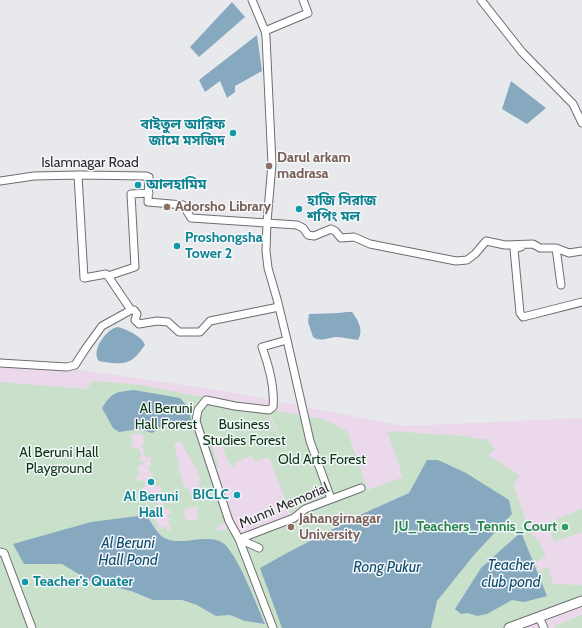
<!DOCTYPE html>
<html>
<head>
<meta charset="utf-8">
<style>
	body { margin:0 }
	canvas { display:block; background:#e8e9ed }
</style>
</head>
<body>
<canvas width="582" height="628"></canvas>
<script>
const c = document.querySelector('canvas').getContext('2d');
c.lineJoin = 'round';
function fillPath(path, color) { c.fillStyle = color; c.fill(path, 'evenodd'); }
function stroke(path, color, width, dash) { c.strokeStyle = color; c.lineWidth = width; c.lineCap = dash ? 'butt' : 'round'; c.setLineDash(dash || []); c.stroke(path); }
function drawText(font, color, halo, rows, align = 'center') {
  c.font = font + ' Cabin,"Noto Sans Bengali",sans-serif'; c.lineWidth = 3; c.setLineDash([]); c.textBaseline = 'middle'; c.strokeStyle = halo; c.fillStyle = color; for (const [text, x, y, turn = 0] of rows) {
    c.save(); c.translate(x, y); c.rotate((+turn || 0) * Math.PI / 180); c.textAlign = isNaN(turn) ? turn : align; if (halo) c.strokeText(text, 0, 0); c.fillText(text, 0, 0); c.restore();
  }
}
fillPath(new Path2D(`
	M0 358 224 391 403 426 582 418V628H0Z`), '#ebd9eb');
fillPath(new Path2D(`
	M93 381 141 385 203 397 199 408 206 400 267 412 281 443 269 410 324 419 347 431 368 490 403 477 387 431 465 436 479 439H486L495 449 488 455 520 476 513 485 531 534 539 541 546 556 536 563 538 572 548 566 553 584 582 585V599L509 628H431L437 601 474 555 512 514 438 460H427L409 493 362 514 261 568 282 628H0V382L87 389ZM136 433 137 434 141 433 142 436H145V437L143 438 145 443 141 445 142 448 144 447 146 449 143 450 146 458 151 456 152 459 150 460 152 465 148 467 150 473 153 472 154 474 151 475 153 482 156 481 157 482 154 483 156 487 160 485 162 490 159 492 160 493 164 492 167 497 164 499 165 502 162 504 164 508 166 507 167 509 165 511 169 509 171 513 167 515 169 519H173L168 521 171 529 168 531 165 526 159 528 154 515 157 514 155 510 160 508 157 500 152 502 151 499 156 497 155 494 151 495 149 491 144 493 142 488 145 487 144 484 147 483 146 481 142 482 141 480 137 481 136 476 140 474 137 467 144 464 142 460 139 461 138 459 142 457 139 448 135 449 134 447 132 448 130 444 133 443 131 435ZM181 441 187 454H189L193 465H195L201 481 198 482 202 495 192 499 188 487 185 488 178 468 180 467C177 459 176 452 174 444ZM221 443 229 464 236 468 234 463 252 456 255 461 269 457 291 515 294 517 240 539 230 523 225 530H216C218 525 224 523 229 521L211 469 219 467 212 446ZM198 506 199 507 197 509 199 517 195 520H187L188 524 184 514 185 509ZM148 517 162 536 172 541 210 540 221 542 230 549 246 581 245 621 230 615 216 616 197 605 182 600H153L131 591 90 581 62 564Z
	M582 509V532L554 542 547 523Z
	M582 615V628H555V626Z`), '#c9e0ca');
fillPath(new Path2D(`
	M232 2 245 17 199 57 190 47Z
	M257 35 262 71 235 86V92L227 98 220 81 205 92 199 80Z
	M511 81 546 108 527 124 502 109Z
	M347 312H352C358 320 364 330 358 340 350 339 343 337 335 337 327 338 320 342 313 337L308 322 309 314 338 313Z
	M118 327C126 329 143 337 145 345 142 349 138 355 134 358 125 366 109 363 99 361 90 351 107 328 118 327Z
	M134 390 180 398 189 408 191 420 165 425 152 433 139 429 119 432 113 428 102 408C112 392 116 392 134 390Z
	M427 460H438L466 473 509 500 512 514 474 555 437 601 431 628H282L260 568 287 553 362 514 409 493Z
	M138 516 148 518C152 523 157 533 163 537 180 548 206 532 223 543 237 553 257 606 265 624L245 621 230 615 216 616 197 605 182 600H153L131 591 90 581 62 564H24L13 544 91 522Z
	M521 532 547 596 524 602 512 600 487 614 477 616 468 613 461 614 455 609 481 568Z`), '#86a9c0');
const minor = new Path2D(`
	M252 0 265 31 266 37 272 164 267 222 266 251 268 268 277 299 287 340 262 347C269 366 275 387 273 407L269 410 235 406 206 400 198 410 196 421 229 521 239 539 259 548
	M481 0 522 52 573 104 582 123
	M265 31 308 13 303 0
	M78 175 84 278 106 274 108 276 135 267 131 194 149 193
	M0 181 34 176 81 175 146 176 149 177 148 202 183 205 191 218 297 225 303 228 308 235 314 236 331 229 335 231 341 238 354 237 370 244 456 261 467 260 475 254 486 241 505 245 533 244 540 248H556L569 253 582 251
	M521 247 514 249 520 313 523 317 582 302
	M556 248 561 285
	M108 276 131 310
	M287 340 310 441 331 499
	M0 363 67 367 75 365 86 348 102 326 131 310H134L137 314 135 320 139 324 157 321 168 322 179 332H200L210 321 279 307
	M0 552 4 553 32 628
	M539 617 544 628
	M273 628 239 539 294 518 305 509 361 488`);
const tertiary = new Path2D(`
	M509 628 582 601`);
stroke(minor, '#6d6e71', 9);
stroke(tertiary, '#6d6e71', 11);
stroke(minor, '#fff', 7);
stroke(tertiary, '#fff', 9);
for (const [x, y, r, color] of [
	[233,133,4,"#0f9aa8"],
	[269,166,4,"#8d6e63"],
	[138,185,4,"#0f9aa8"],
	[167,207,4,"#8d6e63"],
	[299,209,4,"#0f9aa8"],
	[177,246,4,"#0f9aa8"],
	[151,482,4,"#0f9aa8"],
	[237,495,4,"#0f9aa8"],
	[291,527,4,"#8d6e63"],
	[565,527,4,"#2e9e5b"],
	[25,582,4,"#0f9aa8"]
]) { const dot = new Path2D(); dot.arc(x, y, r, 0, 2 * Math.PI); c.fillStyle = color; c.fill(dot); stroke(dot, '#f6f7fb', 1.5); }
drawText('bold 14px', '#0d838f', '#f6f7fb', [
	["বাইতুল আরিফ",225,125,"right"],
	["জামে মসজিদ",225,141,"right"],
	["আলহামিম",146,185],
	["হাজি সিরাজ",307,201],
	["শপিং মল",307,217],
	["Proshongsha",185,238],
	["Tower 2",185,254],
	["BICLC",229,495,"right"],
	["Al Beruni",151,497,"center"],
	["Hall",151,513,"center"],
	["Teacher's Quater",33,582]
], 'left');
drawText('bold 14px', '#785e54', '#f6f7fb', [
	["Darul arkam",277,158],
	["madrasa",277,174],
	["Adorsho Library",175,207],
	["Jahangirnagar",299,519],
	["University",299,535]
], 'left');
drawText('14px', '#2b2b2d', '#f6f7fb', [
	["Islamnagar Road",90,163],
	["Munni Memorial",284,506,-23]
]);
drawText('14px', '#063510', '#f6f7fb', [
	["Al Beruni",166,409],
	["Hall Forest",166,425],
	["Business",244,425],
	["Studies Forest",244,441],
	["Al Beruni Hall",59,453],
	["Playground",59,469],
	["Old Arts Forest",322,460]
]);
drawText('bold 14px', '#27864d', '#f6f7fb', [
	["JU_Teachers_Tennis_Court",557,527]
], 'right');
drawText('italic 15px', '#0d4d6d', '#f6f7fb', [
	["Al Beruni",128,544],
	["Hall Pond",128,561],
	["Teacher",511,566],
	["club pond",511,583],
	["Rong Pukur",387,568]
]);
</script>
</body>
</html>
